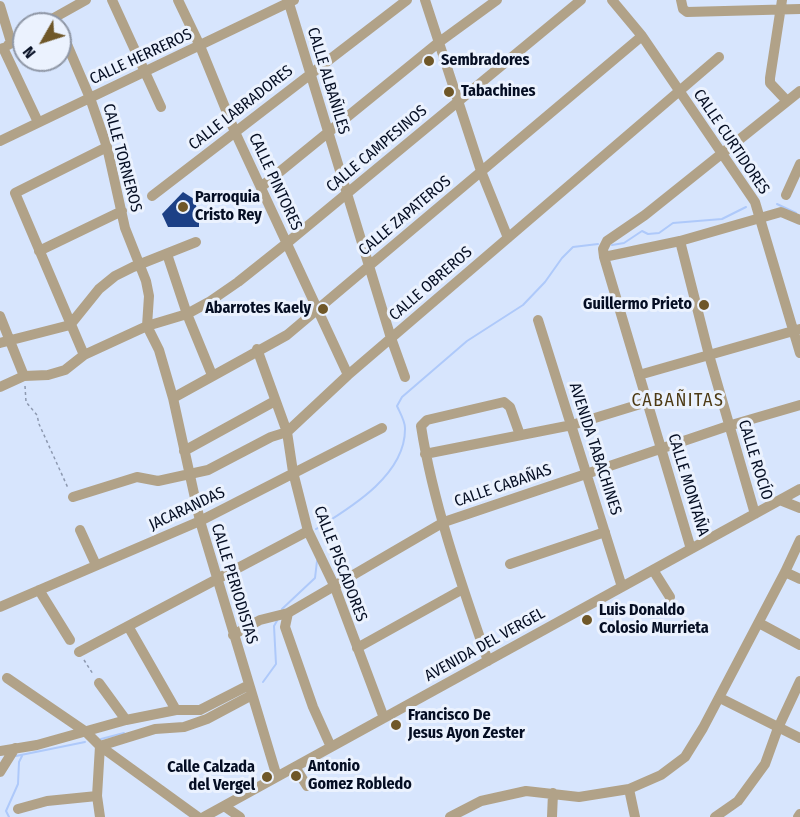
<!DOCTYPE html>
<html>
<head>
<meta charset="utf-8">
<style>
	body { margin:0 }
	#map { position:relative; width:800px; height:817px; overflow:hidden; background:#d7e5fd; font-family:"Fira Sans Condensed",sans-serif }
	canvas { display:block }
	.north { position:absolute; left:12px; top:12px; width:60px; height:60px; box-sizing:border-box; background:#ebf2fe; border:2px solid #8f97a6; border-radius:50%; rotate:231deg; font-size:16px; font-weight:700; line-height:24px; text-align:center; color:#050e23 }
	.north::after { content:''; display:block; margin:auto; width:21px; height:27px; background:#6f5728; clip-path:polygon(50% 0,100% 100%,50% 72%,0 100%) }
</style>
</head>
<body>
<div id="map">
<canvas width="800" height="817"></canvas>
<div class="north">N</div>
</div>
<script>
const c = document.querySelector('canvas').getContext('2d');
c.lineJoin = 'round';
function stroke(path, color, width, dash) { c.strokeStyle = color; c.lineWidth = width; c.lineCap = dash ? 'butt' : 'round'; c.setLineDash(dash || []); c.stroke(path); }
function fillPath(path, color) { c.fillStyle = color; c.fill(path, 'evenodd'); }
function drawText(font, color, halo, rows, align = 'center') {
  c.font = font + ' "Fira Sans Condensed",sans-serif'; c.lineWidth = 6; c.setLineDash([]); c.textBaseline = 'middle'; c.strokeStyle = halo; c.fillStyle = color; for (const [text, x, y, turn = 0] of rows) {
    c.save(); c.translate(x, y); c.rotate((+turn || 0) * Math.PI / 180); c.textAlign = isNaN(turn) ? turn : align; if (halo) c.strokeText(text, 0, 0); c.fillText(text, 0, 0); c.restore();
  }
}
stroke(new Path2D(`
	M777 204 796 213
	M612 245 624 243 642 231 648 234 659 233 673 223 722 219 746 207
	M316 529C350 508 406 475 405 428 405 421 400 413 397 406L402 397 467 341 523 305 545 282 562 258 573 247 598 244
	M282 609 315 578 317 561
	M263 682 276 664 274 626 278 619
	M101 739 124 733
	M16 756 85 742
	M9 817 6 811 18 784 19 762 22 756`), '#aec9fa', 2);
fillPath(new Path2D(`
	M183 192 194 199 199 215V227H168L162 214Z`), '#1c4086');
stroke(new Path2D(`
	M25 386 26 402 37 415 39 424 68 488
	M84 660 93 674`), '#8d99b0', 1.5, [3, 3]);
stroke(new Path2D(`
	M112 0 161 107
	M178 0 200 46 235 132 348 375
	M288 0 391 338 405 377
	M425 0 481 171 508 238
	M612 0 642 36 755 202 800 353
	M681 0 683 9 687 12 800 9
	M782 0 770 78V83L787 101
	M0 6 11 42
	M43 24 86 0
	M60 28 90 98 107 147 125 228 146 281 149 296 147 326 159 350 173 398 200 521 277 777
	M8 45 24 35
	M3 48 38 122
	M0 141 294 0
	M261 187 438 43 497 0
	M786 195 800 164
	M152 196 407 0
	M680 241 709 355 755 514
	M39 251 122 211
	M167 254 187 314 212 375
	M604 257 680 241 781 212 800 220
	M0 316 24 376
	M538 320 622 587
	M0 343 70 325 99 289 115 276 133 267 196 242
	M257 349 287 432 293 472 308 531 334 585 384 718
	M84 355 15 193 107 147
	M639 375 800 329
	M0 387 24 376 48 375 65 370 84 355 147 326 187 314 209 302 238 282 287 243 581 0
	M173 398 287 335 642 36
	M184 451 275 401
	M425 454 572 425 647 402
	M73 497 137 477 158 481 208 470 271 437 287 432 348 375 719 57
	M780 500 800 508
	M80 530 96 565
	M691 549 604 257 603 249 607 241 645 215 800 91
	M510 564 605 532
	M653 570 670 597
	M785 572 800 579
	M39 590 70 640
	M0 607 200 521 382 428
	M288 613 285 627 313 707 331 747
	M759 623 800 645
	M128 626 176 710
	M233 635 260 620 288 613 444 522 728 426 800 405
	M357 648 463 589
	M79 652 308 531
	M488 661C462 586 433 504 421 426L427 420 504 402 510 407 520 435
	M7 678 86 732 100 746 198 817
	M99 683 126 720
	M720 698 800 738
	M0 751 37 745 126 720 176 710H200L249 685
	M295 767 307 786
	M0 772 15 748
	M629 789 635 817
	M224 806 240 817
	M18 809 47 801 97 796
	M100 817 97 796 100 746 155 729 184 727 207 719 252 695
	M204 817 800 489
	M450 817 481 801 526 791 579 797 629 789 661 775 685 757 703 728 785 572 800 540
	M552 817 553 793
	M715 817 738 801 765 764 778 728 800 681
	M798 817 800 814`), '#b1a288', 10);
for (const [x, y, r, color] of [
	[429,61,6,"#6f5728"],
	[449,92,6,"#6f5728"],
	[183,207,6,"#6f5728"],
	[704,305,6,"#6f5728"],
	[323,309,6,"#6f5728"],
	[587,620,6,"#6f5728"],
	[396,725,6,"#6f5728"],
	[296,776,6,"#6f5728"],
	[267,777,6,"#6f5728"]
]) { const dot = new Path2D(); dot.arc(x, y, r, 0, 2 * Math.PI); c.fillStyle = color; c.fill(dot); stroke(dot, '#ebf2fe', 2); }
drawText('16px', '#050e23', '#ebf2fe', [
	["CALLE HERREROS",141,57,-25],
	["CALLE ALBAÑILES",328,81,73],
	["CALLE LABRADORES",241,108,-38],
	["CALLE CURTIDORES",731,142,56],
	["CALLE CAMPESINOS",377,149,-40],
	["CALLE TORNEROS",122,158,75],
	["CALLE PINTORES",275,182,65],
	["CALLE ZAPATEROS",405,216,-40],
	["CALLE OBREROS",431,284,-41],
	["AVENIDA TABACHINES",595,449,72],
	["CALLE ROCÍO",755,460,73],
	["CALLE MONTAÑA",688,485,73],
	["CALLE CABAÑAS",503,486,-19],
	["JACARANDAS",187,509,-25],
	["CALLE PISCADORES",340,564,69],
	["CALLE PERIODISTAS",234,584,73],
	["AVENIDA DEL VERGEL",485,645,-29]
]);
drawText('bold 16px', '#050e23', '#ebf2fe', [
	["Sembradores",441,61],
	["Tabachines",461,92],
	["Parroquia",195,198],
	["Cristo Rey",195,216],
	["Guillermo Prieto",692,305,"right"],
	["Abarrotes Kaely",311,309,"right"],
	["Luis Donaldo",599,611],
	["Colosio Murrieta",599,629],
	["Francisco De",408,716],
	["Jesus Ayon Zester",408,734],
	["Antonio",308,767],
	["Gomez Robledo",308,785],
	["Calle Calzada",255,768,"right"],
	["del Vergel",255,786,"right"]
], 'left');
c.letterSpacing = '1.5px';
drawText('18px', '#4d3a14', '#ebf2fe', [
	["CABAÑITAS",678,401]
]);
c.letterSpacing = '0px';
</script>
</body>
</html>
